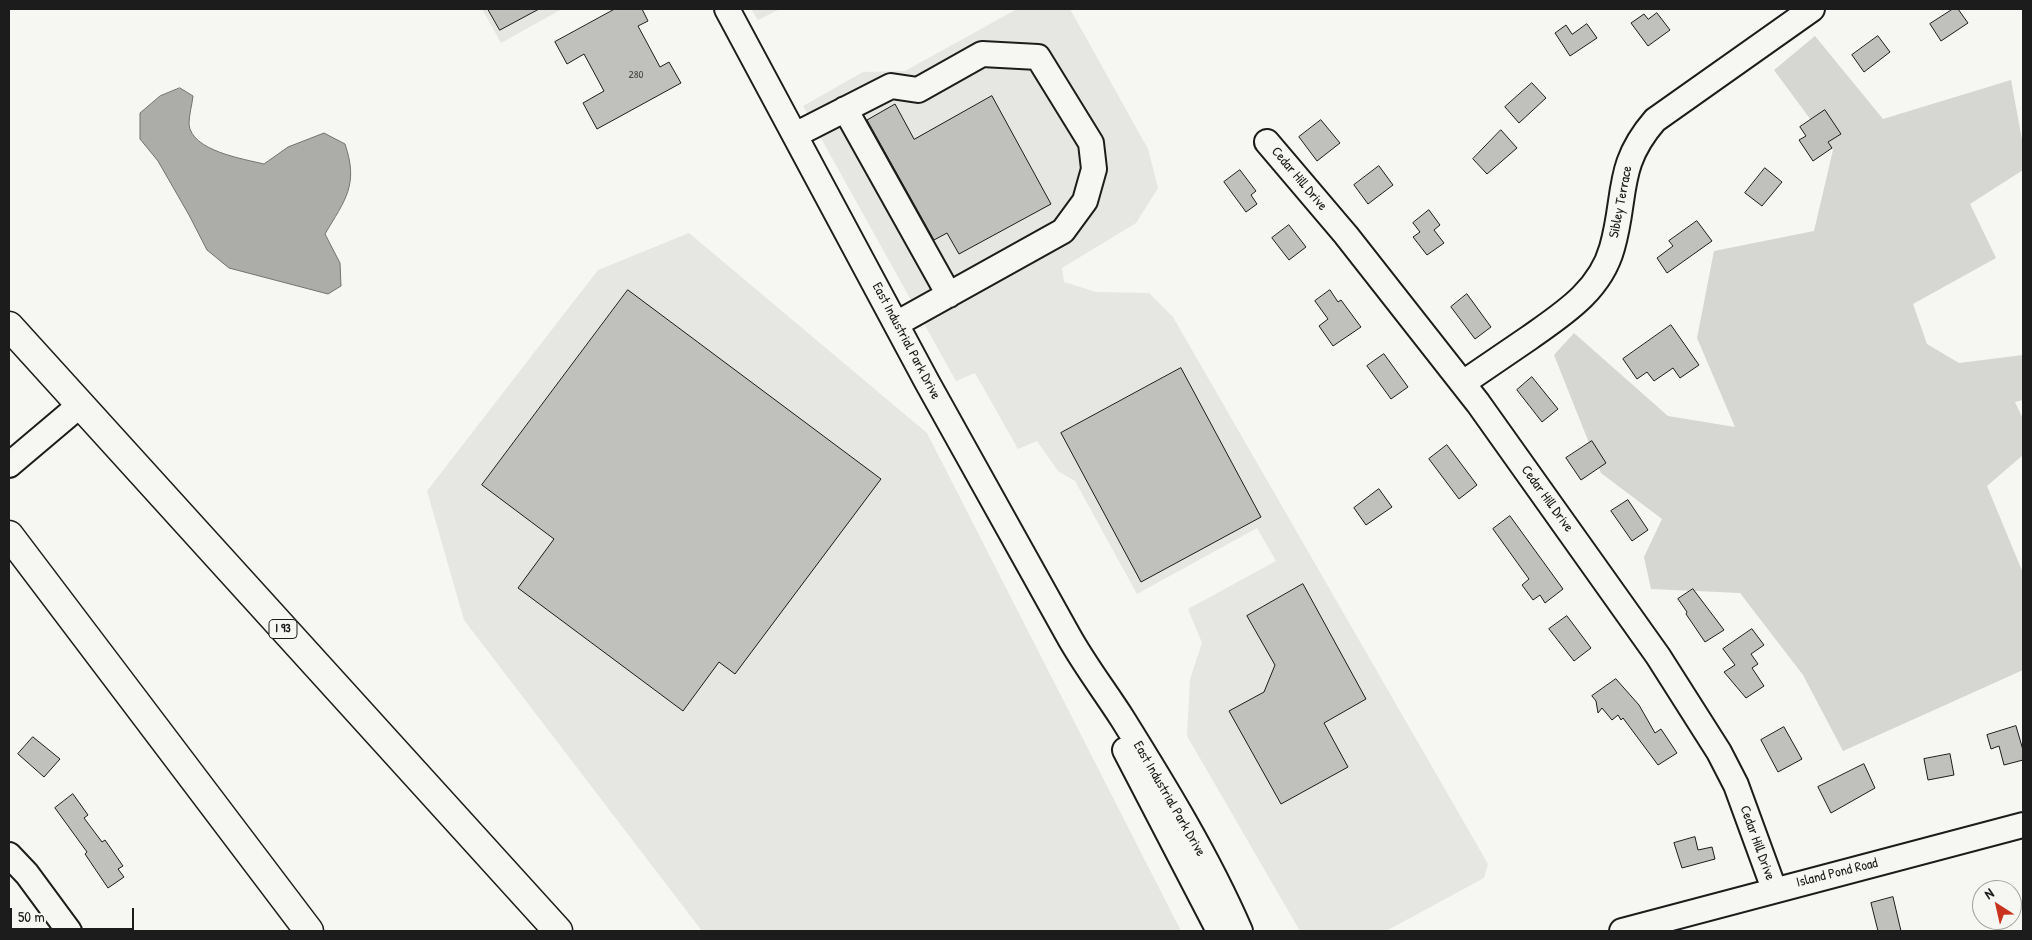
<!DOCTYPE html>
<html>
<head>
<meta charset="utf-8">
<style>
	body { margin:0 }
	#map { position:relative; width:2032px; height:940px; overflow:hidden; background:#f6f6f2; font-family:"Patrick Hand",sans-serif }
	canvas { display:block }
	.frame { position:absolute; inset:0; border:10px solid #1c1c1c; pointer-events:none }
	.north { position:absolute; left:1972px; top:880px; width:50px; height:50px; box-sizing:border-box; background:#f6f6f2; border:1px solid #9f9f9c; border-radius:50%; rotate:325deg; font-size:14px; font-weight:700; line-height:20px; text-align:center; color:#1c1c1c }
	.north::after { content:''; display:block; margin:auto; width:18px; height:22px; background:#c8321e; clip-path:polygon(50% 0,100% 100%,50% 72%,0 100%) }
	.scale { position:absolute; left:10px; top:908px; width:124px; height:22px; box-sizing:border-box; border:2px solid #1c1c1c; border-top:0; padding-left:6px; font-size:15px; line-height:18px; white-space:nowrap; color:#1c1c1c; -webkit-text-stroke:4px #f6f6f2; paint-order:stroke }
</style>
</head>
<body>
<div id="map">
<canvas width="2032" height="940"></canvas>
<div class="frame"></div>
<div class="north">N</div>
<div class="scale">50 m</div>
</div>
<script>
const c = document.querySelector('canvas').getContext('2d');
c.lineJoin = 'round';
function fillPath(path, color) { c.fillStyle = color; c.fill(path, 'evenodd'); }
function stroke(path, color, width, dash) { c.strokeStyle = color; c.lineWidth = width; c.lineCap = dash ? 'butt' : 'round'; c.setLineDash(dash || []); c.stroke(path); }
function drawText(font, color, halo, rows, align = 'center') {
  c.font = font + ' "Patrick Hand",sans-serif'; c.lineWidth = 4; c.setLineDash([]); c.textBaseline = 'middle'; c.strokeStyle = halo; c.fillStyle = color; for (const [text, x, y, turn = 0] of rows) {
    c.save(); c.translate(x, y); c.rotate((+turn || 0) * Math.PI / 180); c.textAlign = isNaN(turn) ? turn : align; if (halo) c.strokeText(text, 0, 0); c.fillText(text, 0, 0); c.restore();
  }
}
fillPath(new Path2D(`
	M482 9H562L501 43Z
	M751 9H780L758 20Z
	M1017 9H1070L1148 149 1158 188 1136 223 1062 268 1064 282 1096 292 1149 293 1173 317 1488 864 1484 878 1386 931H1300L1187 736 1190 679 1202 643 1188 609 1276 561 1257 528 1137 594 1075 481 1058 471 1037 441 1018 449 975 373 956 381 803 106 863 72 905 71Z
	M689 233 927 433 1181 931H702L464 620 427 491 598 270Z`), '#e6e6e2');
fillPath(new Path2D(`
	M1815 36 1883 119 2011 80 2023 145V170L1970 204 1996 258 1913 304 1927 344 1959 363 2023 355V400L2015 402 2023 419V455L1987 486 2023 573V670L1843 751 1803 675 1740 593 1651 589 1644 557 1662 519 1601 473 1554 355 1574 333 1668 416 1735 427 1697 338 1714 251 1814 231 1833 150 1774 70Z`), '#d6d6d2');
const water = new Path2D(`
	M180 88 193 96C192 105 189 115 189 124 191 151 244 159 264 164L288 147 324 133 345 144C359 185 345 200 325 234L340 263 341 286 328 294 229 268 207 250 189 215 158 161 140 139V113L160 96Z`);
fillPath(water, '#acaca9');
stroke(water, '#727271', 1);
const building = new Path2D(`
	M488 9H539L500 30Z
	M615 9H642L648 21 638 26 660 67 669 62 681 83 597 129 583 103 604 91 584 54 567 64 555 42Z
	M1953 9H1958L1968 23 1941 41 1930 24Z
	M1657 13 1670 30 1648 46 1631 23 1644 14 1648 19Z
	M1587 24 1597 38 1570 56 1555 33 1566 25 1572 34Z
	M1878 36 1890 52 1864 72 1852 55Z
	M1532 83 1546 98 1519 123 1505 107Z
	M992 96 1051 204 959 254 947 233 934 240 867 120 895 104 914 139Z
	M1825 110 1841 134 1828 142 1832 148 1813 161 1799 140 1806 136 1800 127Z
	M1321 120 1340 143 1317 161 1299 137Z
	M1501 130 1517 148 1487 174 1473 159Z
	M1379 166 1393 185 1368 204 1354 185Z
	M1765 168 1782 182 1762 206 1745 193Z
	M1240 170 1256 191 1251 195 1257 204 1246 212 1224 182Z
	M1429 210 1440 225 1434 230 1444 243 1427 255 1413 237 1420 232 1413 223Z
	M1697 221 1712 241 1667 273 1657 258 1673 246 1669 241Z
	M1289 225 1306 247 1289 260 1272 238Z
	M628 290 881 479 735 674 719 662 683 711 518 588 554 539 482 485Z
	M1330 290 1338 302 1341 300 1361 327 1333 346 1319 326 1328 319 1315 301Z
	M1467 294 1491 327 1475 339 1451 307Z
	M1671 325 1699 365 1680 378 1673 368 1654 381 1647 372 1637 379 1623 359Z
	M1384 354 1408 387 1391 399 1367 366Z
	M1181 368 1261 517 1141 582 1061 433Z
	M1532 377 1558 409 1542 422 1517 390Z
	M1592 441 1606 463 1581 480 1566 458Z
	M1447 445 1477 485 1459 499 1429 459Z
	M1379 489 1392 507 1366 525 1354 508Z
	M1628 500 1648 530 1632 541 1611 511Z
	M1510 516 1563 589 1545 603 1540 595 1533 600 1522 585 1529 579 1493 529Z
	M1303 584 1366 699 1324 723 1348 767 1281 804 1229 711 1264 692 1275 665 1247 616Z
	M1693 589 1724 630 1705 642 1686 614 1687 612 1678 599Z
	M1567 616 1591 648 1574 661 1549 629Z
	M1752 629 1764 645 1751 654 1758 664 1752 668 1764 686 1746 698 1724 672 1735 665 1723 649Z
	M1616 679 1639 705 1655 733 1661 729 1677 753 1658 765 1623 718 1621 720 1618 715 1612 720 1602 708 1598 713 1596 701 1592 696Z
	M2016 726 2023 750V760L2004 765 1999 746 1991 749 1987 735Z
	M1784 727 1802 759 1778 772 1761 740Z
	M33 737 60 759 44 777 18 754Z
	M1950 754 1954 775 1928 780 1924 759Z
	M1864 764 1875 788 1831 813 1818 787Z
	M73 794 88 815 84 818 102 842 105 840 123 866 118 869 124 877 108 888 85 854 87 852 55 808Z
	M1695 837 1698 850 1712 847 1715 859 1682 868 1674 843Z
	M1893 897 1901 931H1878L1871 903Z`);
fillPath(building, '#c0c0bd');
stroke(building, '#1c1c1c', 1);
const minor = new Path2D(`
	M727 9 927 382 1068 635C1084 664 1104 690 1122 718 1165 787 1208 857 1240 931
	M845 109 949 295
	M795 135 891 86 918 90 982 54 1038 57 1091 143 1094 169 1085 201 1063 231 896 324
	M1267 142 1346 235 1478 403 1658 656 1719 752 1736 785 1774 889
	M1463 383C1485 368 1507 353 1529 338 1563 314 1600 291 1612 248 1627 196 1615 166 1655 120L1812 9
	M9 465 80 405
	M1125 750 1219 931
	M9 855 27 874 69 931
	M1622 931 2023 825`);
const highway = new Path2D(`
	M9 326 558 931
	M9 535 309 931`);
stroke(minor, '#1c1c1c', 28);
stroke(highway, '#1c1c1c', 31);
stroke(minor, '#f6f6f2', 24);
stroke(highway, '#f6f6f2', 28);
drawText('11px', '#454544', null, [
	["280",636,75]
]);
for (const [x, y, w] of [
	[283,629,28]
]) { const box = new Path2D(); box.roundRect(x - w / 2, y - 9.5, w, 19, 4); c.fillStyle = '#f6f6f2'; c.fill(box); stroke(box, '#1c1c1c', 1); }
drawText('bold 12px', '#1c1c1c', null, [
	["I 93",283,629]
]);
drawText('14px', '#1c1c1c', '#f6f6f2', [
	["Cedar Hill Drive",1299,179,50],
	["Sibley Terrace",1621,202,-79],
	["East Industrial Park Drive",906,341,62],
	["Cedar Hill Drive",1547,499,54],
	["East Industrial Park Drive",1169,799,60],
	["Cedar Hill Drive",1757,843,70],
	["Island Pond Road",1837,873,-14]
]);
</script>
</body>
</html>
